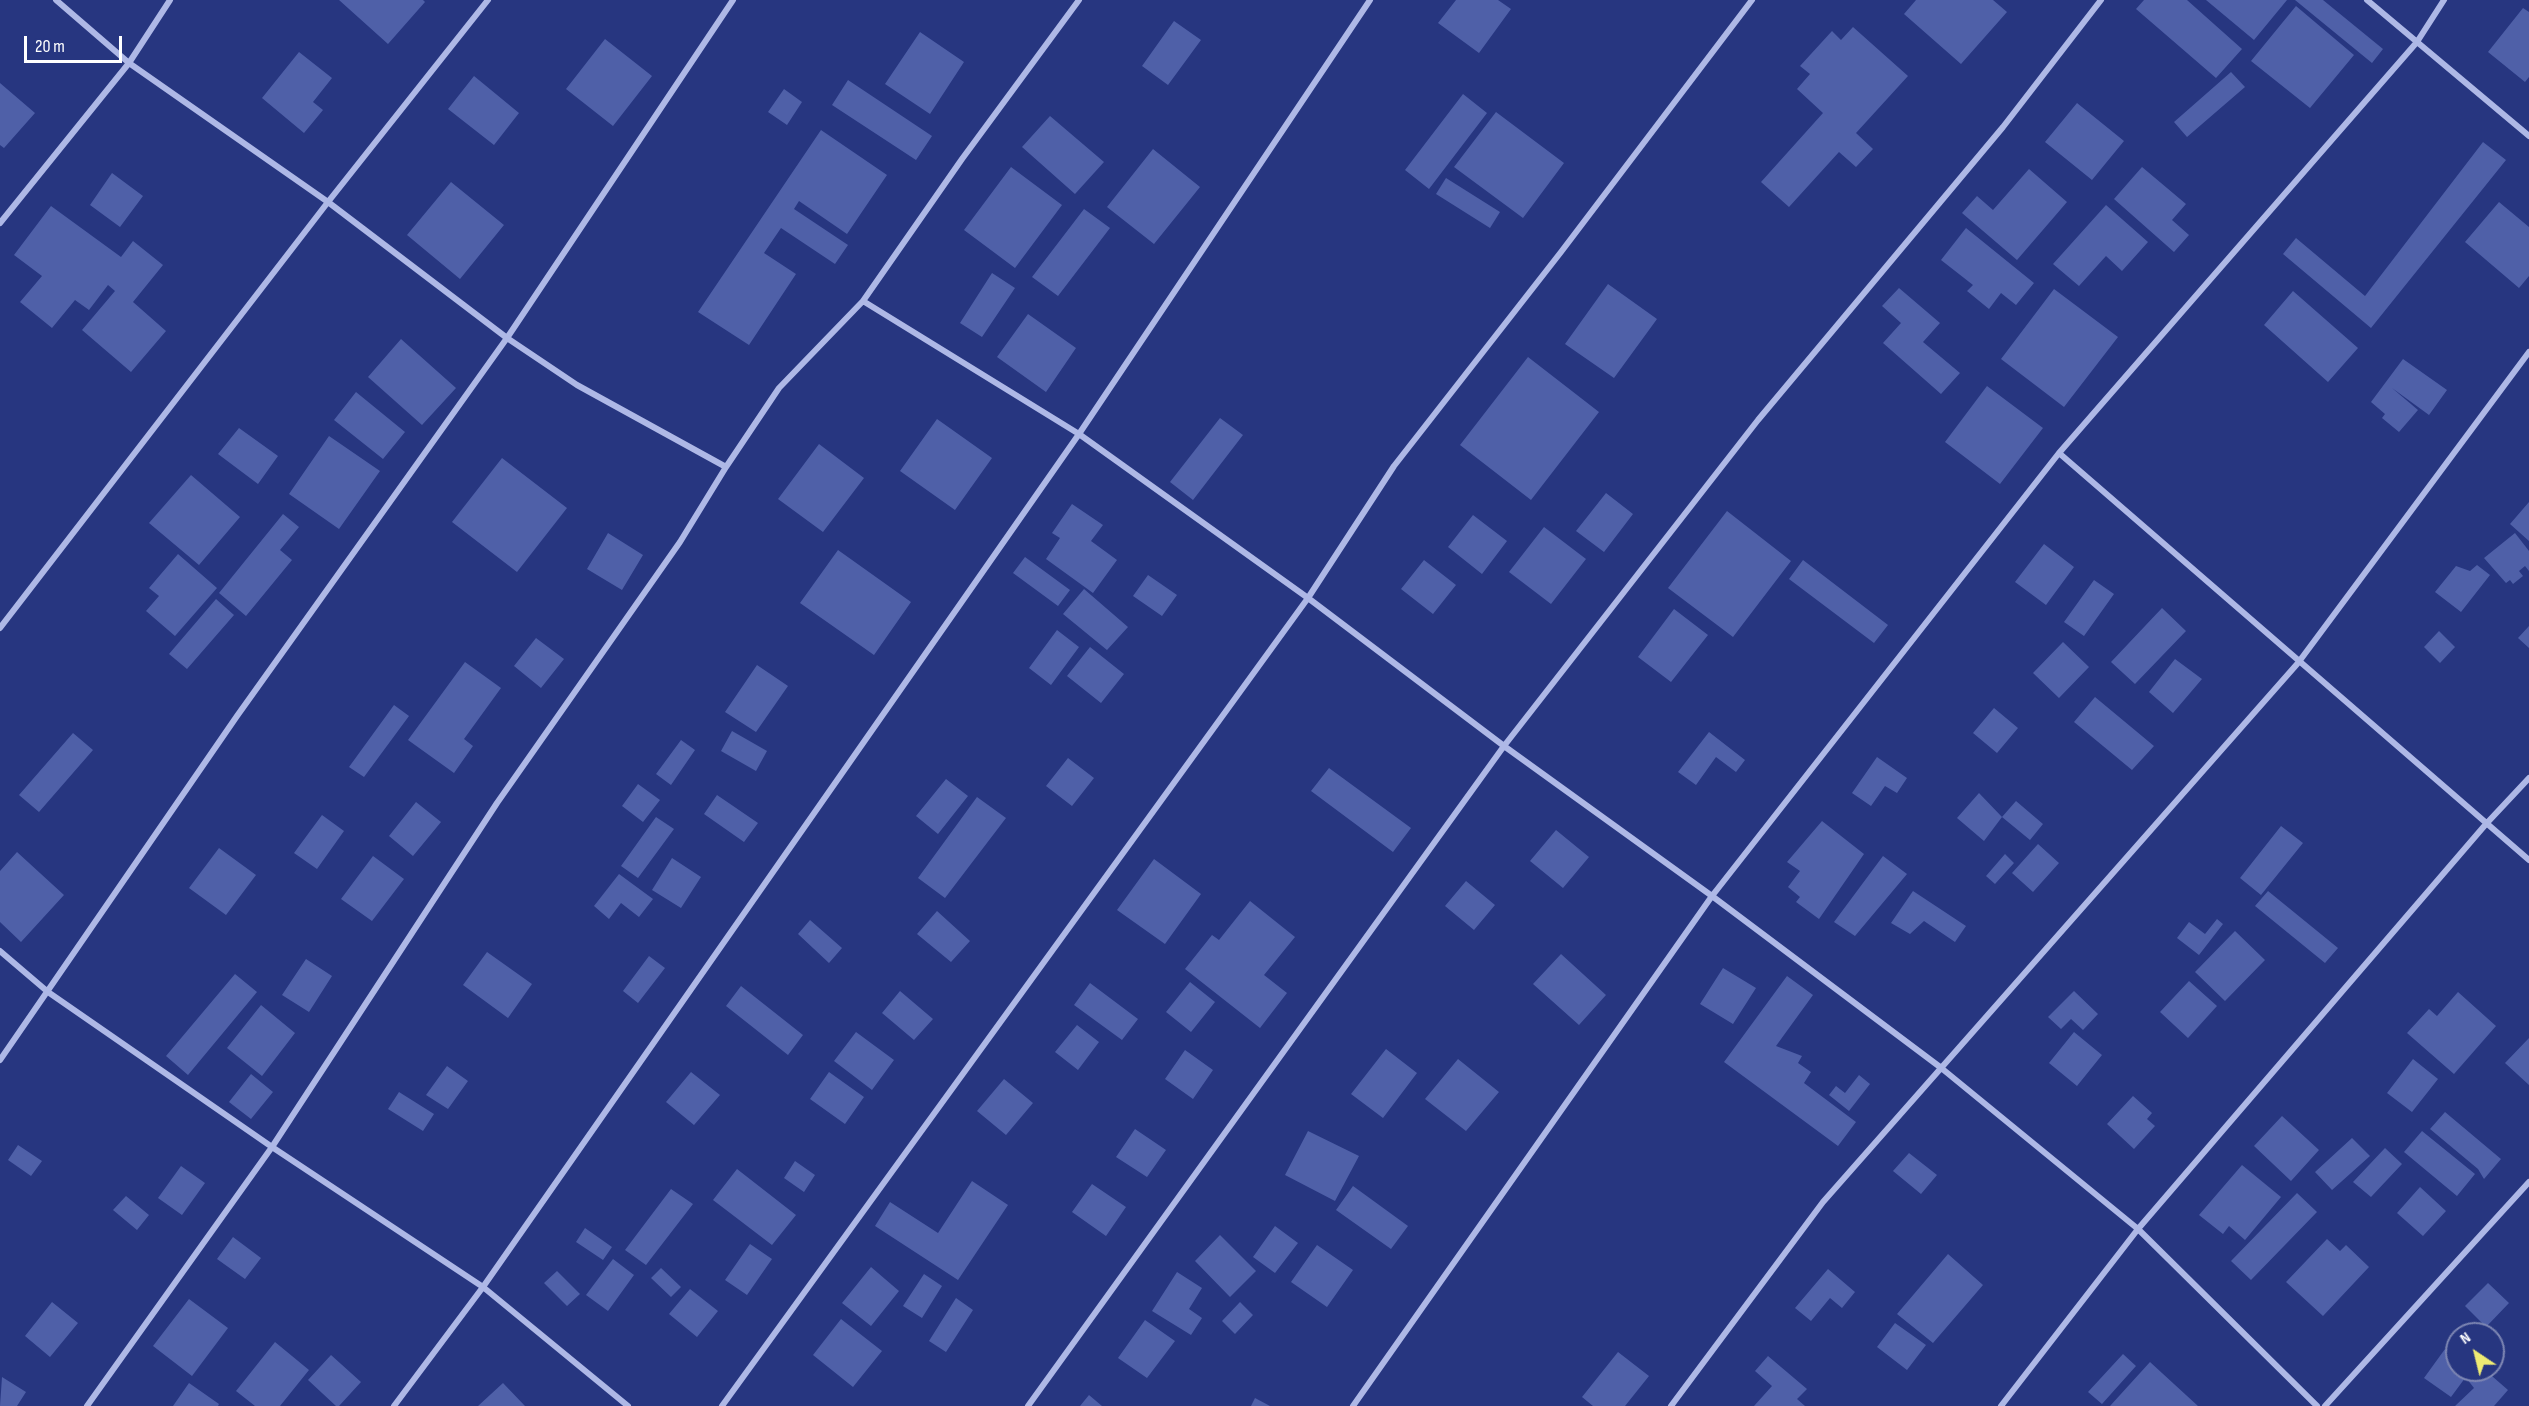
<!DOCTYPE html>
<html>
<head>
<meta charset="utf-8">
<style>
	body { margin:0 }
	#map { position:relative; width:2529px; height:1406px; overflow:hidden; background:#273680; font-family:"Sofia Sans Condensed",sans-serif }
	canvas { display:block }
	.north { position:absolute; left:2445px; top:1322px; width:60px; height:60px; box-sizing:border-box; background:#273680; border:2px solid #7d86b3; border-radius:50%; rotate:325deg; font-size:16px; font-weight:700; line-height:24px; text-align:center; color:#fff }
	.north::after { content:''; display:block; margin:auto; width:21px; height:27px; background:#eeeb73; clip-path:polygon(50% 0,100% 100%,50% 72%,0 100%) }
	.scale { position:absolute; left:24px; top:36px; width:98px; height:27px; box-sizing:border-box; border:3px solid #fff; border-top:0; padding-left:8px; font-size:18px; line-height:21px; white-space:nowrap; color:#fff; -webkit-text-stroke:4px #273680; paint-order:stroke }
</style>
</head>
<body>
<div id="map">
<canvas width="2529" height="1406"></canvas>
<div class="north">N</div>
<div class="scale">20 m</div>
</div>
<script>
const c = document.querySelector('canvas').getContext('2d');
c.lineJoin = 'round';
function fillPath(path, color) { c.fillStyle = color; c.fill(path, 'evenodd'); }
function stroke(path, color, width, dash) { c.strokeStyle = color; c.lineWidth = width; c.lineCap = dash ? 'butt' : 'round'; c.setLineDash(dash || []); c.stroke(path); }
fillPath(new Path2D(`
	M339 0H423L425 2 388 44Z
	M1456 0H1498L1511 9 1479 53 1438 23Z
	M1916 0H1993L2007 12 1961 64 1904 14Z
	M2144 0H2187L2242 49 2216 78 2136 9Z
	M2206 0H2287L2254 40Z
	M2295 0H2323L2383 49 2372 63Z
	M2296 6 2354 55 2310 108 2251 61Z
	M2523 8 2529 12V77L2525 82 2488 52Z
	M1174 21 1201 40 1168 85 1142 66Z
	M1853 27 1908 76 1856 133 1873 149 1856 167 1839 152 1789 207 1761 182 1823 113 1797 89 1810 74 1800 66 1832 31 1841 40Z
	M920 32 964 62 930 114 885 84Z
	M605 39 652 76 613 126 566 89Z
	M299 52 332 78 313 102 323 110 304 133 262 98Z
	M2231 72 2245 87 2187 137 2174 122Z
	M474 76 519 113 494 145 448 109Z
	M848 80 932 136 916 160 832 105Z
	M0 83 35 113 4 148 0 145Z
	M784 89 802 102 787 125 768 112Z
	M1463 94 1487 113 1429 189 1405 170Z
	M2077 103 2124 141 2092 180 2045 142Z
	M1496 112 1564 163 1523 218 1454 167Z
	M1050 116 1104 162 1075 194 1022 147Z
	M821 130 887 175 847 234 799 201 794 209 848 245 835 264 781 228 764 253 796 274 749 345 698 312Z
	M2483 142 2506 160 2371 328 2283 254 2296 238 2365 296Z
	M1153 149 1200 187 1154 244 1107 207Z
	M1011 167 1062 205 1015 268 964 230Z
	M2142 167 2186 204 2172 220 2189 235 2174 252 2114 199Z
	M2029 169 2067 202 2017 260 1962 213 1977 196 1993 210Z
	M112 173 143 196 120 227 90 205Z
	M1446 178 1500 212 1490 228 1436 194Z
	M451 182 504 225 460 279 407 235Z
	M2499 202 2529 227V276L2519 288 2465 242Z
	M2106 205 2148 242 2122 271 2106 256 2079 286 2053 264Z
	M51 206 121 257 133 241 163 265 133 302 166 331 131 372 82 330 115 291 108 285 89 310 75 300 52 328 20 302 42 276 14 255Z
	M1084 209 1110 228 1058 296 1032 277Z
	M1966 228 2034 283 2016 305 2001 293 1989 309 1967 291 1973 285 1941 260Z
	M992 273 1015 288 982 337 960 323Z
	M1608 284 1657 319 1614 378 1565 344Z
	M1899 288 1940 323 1923 342 1960 373 1941 394 1883 343 1901 323 1882 306Z
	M2054 289 2118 337 2064 407 2001 359Z
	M2293 291 2358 348 2328 382 2264 325Z
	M1028 314 1076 348 1046 392 997 357Z
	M401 339 456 388 422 425 368 377Z
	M1528 357 1599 412 1531 500 1460 445Z
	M2403 359 2447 390 2429 415 2392 388 2418 410 2399 432 2382 418 2385 414 2371 402Z
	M1987 386 2043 428 2000 484 1945 442Z
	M356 392 405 432 383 459 334 420Z
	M1220 418 1243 435 1193 500 1170 482Z
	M937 419 992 458 955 510 900 471Z
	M239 428 278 456 258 484 218 454Z
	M329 436 380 471 339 529 289 494Z
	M819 444 864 478 823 532 778 499Z
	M502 458 567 508 517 572 452 522Z
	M191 475 240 517 199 565 149 523Z
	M1606 493 1633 514 1604 552 1576 531Z
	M2529 502V541L2510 524Z
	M1072 504 1103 525 1091 541 1117 560 1093 593 1046 559 1060 538 1052 533Z
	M1727 511 1791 561 1733 637 1668 588Z
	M283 514 299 527 280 550 292 560 246 616 219 593Z
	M1473 515 1507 541 1482 574 1448 547Z
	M1544 527 1586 559 1551 604 1509 572Z
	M608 533 643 555 622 590 587 569Z
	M2515 533 2529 551V571L2525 566 2519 571 2523 576 2513 584 2510 580 2506 583 2484 558Z
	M2044 544 2074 567 2046 605 2015 582Z
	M838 550 911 602 874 655 800 603Z
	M178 554 217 588 175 636 146 611 159 596 149 588Z
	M1025 557 1070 590 1058 606 1013 573Z
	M1424 560 1456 585 1433 614 1401 589Z
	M1803 560 1888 625 1874 643 1789 579Z
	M2477 565 2490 575 2461 612 2435 592 2456 566 2470 571Z
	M1148 575 1177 595 1162 616 1133 596Z
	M2094 580 2114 594 2084 636 2064 622Z
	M1084 589 1128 627 1107 650 1063 614Z
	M216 599 234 615 187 669 169 654Z
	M2162 608 2186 631 2135 684 2111 662Z
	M1674 609 1708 635 1671 682 1638 657Z
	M2529 626V648L2518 638Z
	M1057 630 1079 647 1051 685 1029 668Z
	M2439 631 2455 647 2440 663 2424 647Z
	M536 638 564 659 541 688 514 666Z
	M2063 642 2089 667 2059 698 2033 673Z
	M1090 647 1124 674 1101 703 1067 676Z
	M2175 659 2202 679 2173 713 2149 692Z
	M465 662 501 688 464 739 473 746 454 773 408 740Z
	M757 665 788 686 756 732 725 712Z
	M2095 697 2154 746 2132 770 2074 722Z
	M394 705 409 716 364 777 349 767Z
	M1994 708 2018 728 1997 753 1973 733Z
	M732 731 767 751 756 771 721 751Z
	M1709 732 1745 760 1736 772 1716 757 1696 785 1678 772Z
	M73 733 93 750 39 812 19 795Z
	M681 740 695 750 671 785 656 774Z
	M1877 757 1907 778 1897 793 1885 786 1871 806 1852 793Z
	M1068 758 1094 778 1072 806 1046 786Z
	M1329 768 1411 828 1393 852 1311 791Z
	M946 779 968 796 938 834 916 816Z
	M638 784 660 800 643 822 622 806Z
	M1979 793 2002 817 1984 841 1957 818Z
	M717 795 758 823 744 842 704 814Z
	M977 797 1006 818 945 898 918 878Z
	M2016 801 2043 824 2030 840 2002 817Z
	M416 802 441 822 413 856 389 836Z
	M322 815 344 831 317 869 294 853Z
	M656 817 674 829 638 878 621 866Z
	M1822 821 1864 854 1819 919 1796 902 1800 897 1788 887 1800 871 1787 862Z
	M2281 826 2303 843 2261 895 2240 878Z
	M1556 830 1589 857 1563 888 1530 861Z
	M2038 844 2059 863 2033 892 2012 873Z
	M219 848 256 875 226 915 189 888Z
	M17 852 64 895 21 942 0 922V871Z
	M2005 854 2014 863 1995 884 1986 876Z
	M373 856 404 879 372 921 341 899Z
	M1883 856 1907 874 1855 936 1834 922Z
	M672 858 701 877 681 908 652 890Z
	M1154 859 1201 894 1165 944 1117 910Z
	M619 874 653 899 639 917 621 903 609 919 594 906Z
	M1466 881 1495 905 1474 930 1445 906Z
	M1913 891 1966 926 1955 942 1924 921 1910 934 1891 923Z
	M2268 891 2338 948 2325 963 2255 906Z
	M1250 901 1295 937 1264 975 1287 993 1260 1028 1185 969 1212 935 1219 940Z
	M937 911 970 941 951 962 917 934Z
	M2217 919 2223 924 2199 955 2177 938 2189 922 2205 934Z
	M810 920 842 948 829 963 798 934Z
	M2235 931 2265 960 2225 1001 2195 972Z
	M487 952 532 984 508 1018 463 985Z
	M1561 954 1606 995 1579 1025 1533 984Z
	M649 956 665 968 638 1003 623 991Z
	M306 959 332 976 309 1012 282 995Z
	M1723 968 1756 988 1733 1024 1700 1004Z
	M235 974 257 992 188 1075 166 1056Z
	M1787 976 1813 995 1776 1046 1802 1056 1798 1063 1811 1072 1804 1083 1856 1122 1838 1146 1724 1062Z
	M2189 981 2217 1006 2188 1038 2160 1012Z
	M1190 982 1215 1002 1191 1032 1166 1012Z
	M1090 983 1138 1019 1122 1040 1074 1005Z
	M741 986 803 1035 788 1055 726 1006Z
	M900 991 933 1019 914 1040 882 1013Z
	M2074 991 2098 1014 2083 1030 2071 1019 2061 1029 2048 1017Z
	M2458 992 2496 1026 2454 1074 2407 1033 2429 1009 2437 1016Z
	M261 1005 295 1033 262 1076 227 1048Z
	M1077 1025 1099 1042 1078 1070 1055 1052Z
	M856 1032 894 1060 872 1090 834 1061Z
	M2074 1032 2102 1055 2077 1086 2049 1063Z
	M2529 1038V1085L2505 1063Z
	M1386 1049 1417 1073 1383 1118 1351 1094Z
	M1185 1050 1213 1070 1193 1099 1165 1079Z
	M1458 1059 1499 1092 1466 1131 1425 1099Z
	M2413 1059 2438 1079 2412 1112 2387 1093Z
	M447 1066 468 1081 448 1109 426 1095Z
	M691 1072 720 1095 694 1125 666 1102Z
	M829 1072 864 1097 845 1124 810 1099Z
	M251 1074 273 1092 251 1119 229 1102Z
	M1859 1075 1870 1084 1849 1111 1829 1095 1836 1086 1845 1093Z
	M1004 1079 1033 1103 1006 1135 977 1111Z
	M399 1092 434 1114 423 1131 388 1109Z
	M2133 1096 2152 1113 2147 1119 2155 1126 2134 1149 2107 1124Z
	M2445 1112 2501 1159 2484 1179 2478 1169 2430 1129Z
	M2282 1116 2319 1150 2291 1181 2254 1146Z
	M1135 1129 1166 1150 1147 1177 1116 1157Z
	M1308 1131 1359 1156 1335 1201 1285 1175Z
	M2422 1131 2475 1174 2457 1196 2404 1152Z
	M2352 1138 2370 1156 2332 1190 2315 1172Z
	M18 1145 42 1161 31 1176 8 1160Z
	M2385 1148 2402 1164 2371 1197 2353 1182Z
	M1909 1153 1937 1175 1921 1194 1893 1171Z
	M795 1161 815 1175 804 1192 784 1178Z
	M2242 1165 2281 1197 2245 1240 2229 1226 2223 1234 2199 1215Z
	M181 1166 205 1183 182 1215 158 1198Z
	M737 1169 796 1215 772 1245 713 1200Z
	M972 1181 1008 1205 958 1280 875 1226 890 1202 938 1233Z
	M1092 1184 1126 1207 1106 1236 1072 1212Z
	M1353 1186 1408 1226 1391 1249 1336 1210Z
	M2420 1187 2446 1211 2423 1236 2397 1213Z
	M671 1189 693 1204 646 1265 625 1250Z
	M2297 1193 2317 1212 2251 1280 2231 1261Z
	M126 1196 149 1215 137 1230 113 1210Z
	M1275 1226 1298 1243 1275 1273 1253 1257Z
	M585 1228 612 1247 603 1260 576 1242Z
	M1220 1235 1256 1271 1230 1297 1195 1261Z
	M233 1237 261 1258 245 1279 217 1259Z
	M2327 1239 2340 1251 2346 1245 2369 1267 2323 1316 2286 1282Z
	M750 1244 772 1259 747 1295 725 1280Z
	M1317 1245 1353 1270 1327 1307 1291 1282Z
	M1948 1254 1983 1285 1933 1343 1897 1314Z
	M613 1259 634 1275 608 1311 586 1295Z
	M871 1267 899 1291 871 1326 842 1303Z
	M661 1268 681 1287 671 1297 651 1278Z
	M1828 1269 1855 1292 1842 1308 1830 1298 1811 1321 1795 1308Z
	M557 1271 580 1294 567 1306 544 1283Z
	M1177 1272 1202 1288 1189 1309 1202 1318 1191 1335 1152 1311Z
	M924 1274 942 1286 922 1318 903 1306Z
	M2488 1283 2509 1303 2486 1327 2465 1306Z
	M690 1289 718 1311 697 1337 669 1314Z
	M956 1298 973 1310 946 1352 929 1341Z
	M189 1299 228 1328 192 1376 153 1346Z
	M52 1302 78 1323 50 1357 25 1336Z
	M1240 1302 1253 1315 1235 1334 1222 1321Z
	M841 1319 882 1351 853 1387 813 1355Z
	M1145 1320 1175 1341 1147 1378 1118 1358Z
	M1895 1323 1926 1345 1907 1370 1877 1347Z
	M275 1342 309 1370 280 1406H255L236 1391Z
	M2445 1349 2457 1358V1370H2471L2451 1397 2424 1378Z
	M1618 1352 1649 1376 1625 1406H1593L1582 1397Z
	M2123 1354 2136 1366 2102 1404 2088 1392Z
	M331 1355 361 1382 339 1406H336L308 1380Z
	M1768 1356 1807 1389 1797 1399 1805 1406H1754L1772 1386 1755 1371Z
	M2150 1362 2198 1406H2110Z
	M2476 1370H2485L2508 1390 2494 1406H2455L2474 1388 2467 1379Z
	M2 1377 26 1392 17 1406H0Z
	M189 1383 219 1404 218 1406H173Z
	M503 1383 525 1406H478Z
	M1089 1395 1102 1406H1080Z
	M1255 1398 1270 1406H1251Z`), '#4f60a8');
stroke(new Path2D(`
	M56 0 129 63 328 202 507 338 577 385 726 467 779 388 863 301 1079 434 1308 598 1504 746 1712 896 1940 1067 2138 1229 2317 1406
	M2367 0 2529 136
	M0 223 129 63 170 0
	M863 301 962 159 1079 0
	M2059 453 2529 860
	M0 628 328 202 488 0
	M0 951 48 992 272 1147 483 1287 628 1406
	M0 1060 237 716 507 338 733 0
	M87 1406 272 1147 497 803 680 542 726 467
	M394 1406 483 1287 1079 434 1370 0
	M722 1406 1308 598 1394 466 1561 252 1752 0
	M1028 1406 1504 746 1758 420 2003 127 2101 0
	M1353 1406 1712 896 2059 453 2417 42 2444 0
	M1671 1406 1823 1202 2298 663 2529 352
	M2001 1406 2138 1229 2486 824 2529 778
	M2325 1406 2529 1182`), '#aeb8e6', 6);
</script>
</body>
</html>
